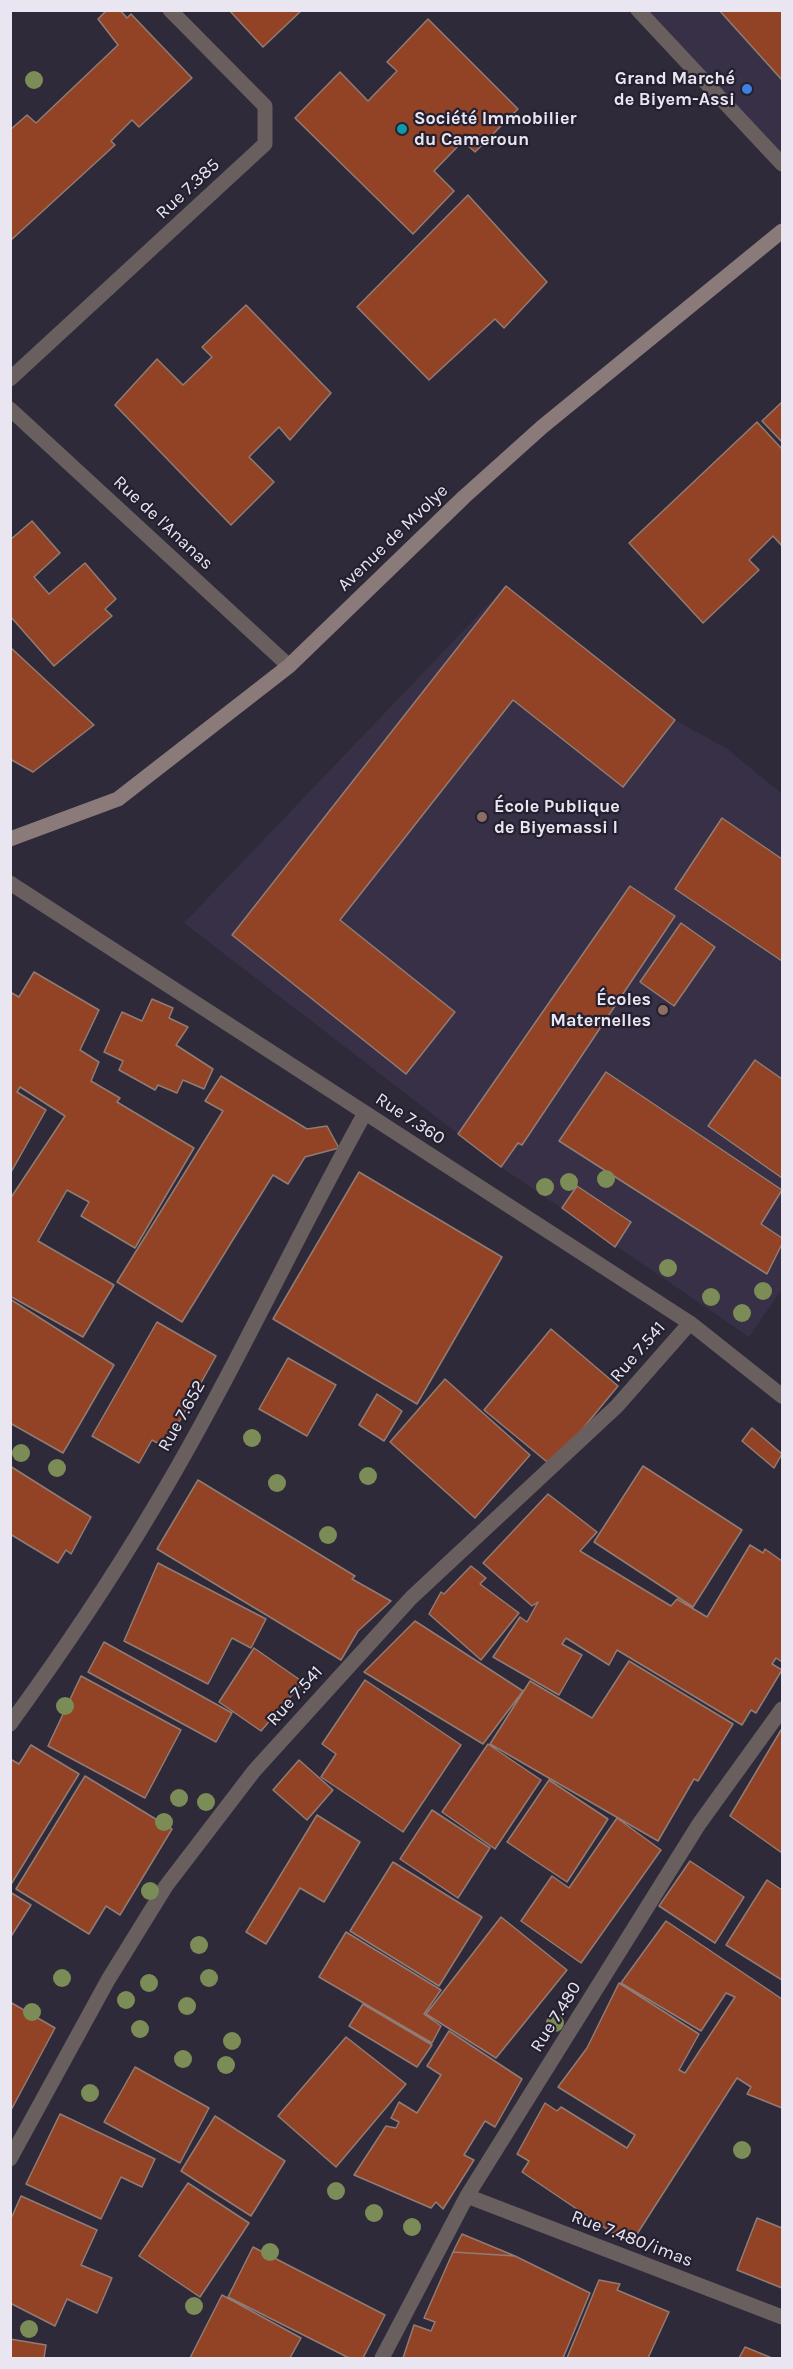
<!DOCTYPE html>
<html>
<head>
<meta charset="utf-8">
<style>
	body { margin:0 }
	#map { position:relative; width:793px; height:2369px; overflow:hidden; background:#2e2a39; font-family:Karla,sans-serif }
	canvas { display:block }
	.frame { position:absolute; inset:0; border:12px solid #e9e6f1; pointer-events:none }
</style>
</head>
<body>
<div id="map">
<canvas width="793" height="2369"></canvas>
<div class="frame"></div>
</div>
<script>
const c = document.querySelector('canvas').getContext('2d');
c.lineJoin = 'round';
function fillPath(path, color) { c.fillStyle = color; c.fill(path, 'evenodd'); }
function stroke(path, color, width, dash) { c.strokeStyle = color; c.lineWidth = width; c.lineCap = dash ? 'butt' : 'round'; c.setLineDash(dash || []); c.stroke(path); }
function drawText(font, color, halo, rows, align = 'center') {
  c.font = font + ' Karla,sans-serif'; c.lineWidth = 4.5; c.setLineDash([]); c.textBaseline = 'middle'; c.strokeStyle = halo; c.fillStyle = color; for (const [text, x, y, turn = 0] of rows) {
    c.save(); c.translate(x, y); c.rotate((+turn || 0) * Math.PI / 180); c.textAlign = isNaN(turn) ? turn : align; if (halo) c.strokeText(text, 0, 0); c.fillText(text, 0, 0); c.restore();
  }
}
fillPath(new Path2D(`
	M640 11H782V167Z
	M506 586 675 720 726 748 782 794V1289L749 1337 501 1167 184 923Z`), '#373046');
const building = new Path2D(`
	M107 10H120L127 18 131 14 192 78 139 127 132 120 111 141 115 145 10 241V130L27 115 36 123 118 45 98 19Z
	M229 10H302L263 47Z
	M719 10H782V80Z
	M428 19 518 109 475 152 463 141 434 171 454 191 413 234 295 118 340 72 368 101 397 71 387 62Z
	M468 195 547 282 504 328 495 319 429 380 357 307Z
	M246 305 331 393 290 440 279 427 249 457 274 482 231 525 115 405 157 359 183 385 212 357 202 347Z
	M782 402V442L762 421Z
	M757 422 782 449V546L773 536 749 560 759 570 703 623 629 543Z
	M32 521 60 553 34 577 49 594 85 563 116 599 105 609 112 616 54 666 10 616V540Z
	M506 586 675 720 623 787 513 700 340 920 455 1012 406 1074 232 935Z
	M10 647 94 725 33 772 10 759Z
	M722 818 782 859V961L675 889Z
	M630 886 675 916 522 1145 518 1143 501 1167 458 1134Z
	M681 923 715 947 674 1006 640 982Z
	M34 972 99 1010 80 1050 99 1062 91 1081 120 1098 117 1102 194 1148 135 1248 81 1216 89 1202 67 1190 38 1241 114 1285 83 1337 10 1296V1199L65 1116 20 1087 17 1092 46 1110 10 1174V992L19 997Z
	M152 999 173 1008 169 1018 188 1027 176 1045 213 1069 204 1089 183 1080 177 1093 158 1085 155 1090 119 1070 123 1061 104 1052 122 1012 142 1021Z
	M755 1060 782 1079V1178L708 1126Z
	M606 1072 782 1190 761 1224 782 1238V1244L767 1274 559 1141Z
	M221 1076 307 1129 327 1126 339 1148 305 1157 288 1184 273 1175 182 1322 117 1282 223 1111 205 1101Z
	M359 1172 502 1257 417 1404 273 1319Z
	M577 1186 631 1222 615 1247 562 1208Z
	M10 1299 114 1365 63 1453 10 1423Z
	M157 1322 216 1356 165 1447 152 1440 139 1463 92 1436Z
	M551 1329 618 1386 552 1466 484 1410Z
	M288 1358 336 1385 307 1436 259 1409Z
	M445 1379 530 1455 475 1518 390 1442Z
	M377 1394 402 1411 384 1441 359 1425Z
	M752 1428 782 1454 774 1468 742 1441Z
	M10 1466 91 1517 71 1554 66 1550 58 1563 10 1534Z
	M643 1466 742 1530 693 1607 594 1542Z
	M198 1480 355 1576 352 1579 391 1601 358 1631 341 1660 157 1549Z
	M548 1494 597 1532 580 1551 671 1606 677 1599 707 1617 750 1545 763 1553 765 1549 782 1561V1662L776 1658 772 1664 782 1670 756 1713 751 1710 742 1725 617 1650 609 1665 566 1638 562 1644 582 1655 559 1695 493 1657 520 1617 527 1622 538 1602 532 1606 483 1563Z
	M158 1563 266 1619 251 1648 232 1638 208 1684 124 1641Z
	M471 1566 486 1578 480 1584 519 1613 481 1660 429 1614 441 1592 444 1594Z
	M415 1621 523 1691 483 1744 364 1672Z
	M104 1642 232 1713 216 1742 88 1672Z
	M254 1648 303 1682 261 1731 219 1702Z
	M629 1661 733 1724 698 1781 694 1779 658 1841 490 1744 530 1681 592 1718Z
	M81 1676 181 1730 145 1798 48 1746Z
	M365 1680 461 1745 403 1832 321 1777 336 1754 322 1744Z
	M781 1730H782V1853L730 1816Z
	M488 1744 541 1780 495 1849 442 1812Z
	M31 1745 79 1774 10 1886V1762L12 1760 19 1764Z
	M299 1760 333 1790 307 1820 273 1790Z
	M85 1776 172 1829 120 1915 106 1906 89 1934 16 1889Z
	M549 1780 608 1819 567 1882 507 1842Z
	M432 1810 490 1848 458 1898 400 1859Z
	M317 1815 360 1842 324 1902 300 1888 266 1944 246 1932Z
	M617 1818 661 1850 581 1963 521 1921 552 1876 569 1888Z
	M690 1861 744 1897 715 1943 659 1906Z
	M393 1862 482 1917 439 1986 350 1931Z
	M767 1880 782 1890V1980L726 1945Z
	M10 1892 31 1905 10 1938Z
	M501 1917 567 1970 496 2058 426 2014Z
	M666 1921 782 1999V2108L747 2094 751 2087 737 2078 630 2245 522 2172 529 2161 517 2154 545 2103 557 2111 561 2107 627 2148 635 2135 558 2087 587 2048 619 1983 699 2034 679 2070 685 2073 735 1997 726 1993 701 2031 621 1983Z
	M346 1932 441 1990 424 2014 441 2026 432 2043 319 1977Z
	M10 2002 55 2028 10 2112Z
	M363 2004 432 2045 417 2067 349 2026Z
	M449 2031 522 2079 495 2127 485 2121 464 2155 474 2160 443 2209 436 2202 431 2208 354 2175 386 2126 396 2128 399 2122 391 2118 399 2102 417 2113 441 2075 427 2066Z
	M346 2037 406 2084 336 2167 278 2116Z
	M135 2067 209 2108 180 2163 104 2122Z
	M60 2114 155 2159 142 2187 121 2177 101 2219 26 2184Z
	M215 2116 285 2161 251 2216 181 2171Z
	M188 2183 249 2223 200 2297 139 2256Z
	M21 2196 97 2230 81 2265 112 2278 97 2313 67 2299 55 2326 10 2303V2221Z
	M757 2218 782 2228V2288L737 2270Z
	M462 2234 515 2256 453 2252Z
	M253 2247 385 2315 363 2358H349L228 2297Z
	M453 2252 515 2256 590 2293 563 2358H403L414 2325 431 2331 435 2322 424 2318Z
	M599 2280 620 2284 617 2290 669 2312 648 2358H567Z
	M222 2295 301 2338 290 2358H190Z
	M10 2339 46 2345 44 2358H10Z
	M745 2347 772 2358H739Z`);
fillPath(building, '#924326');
stroke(building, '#917c75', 1.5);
stroke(new Path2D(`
	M638 10 782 164
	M10 379 265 144V106L170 10
	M10 409 289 666
	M10 883 690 1323 782 1396
	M10 1724C61 1654 109 1583 153 1509 230 1381 292 1244 365 1113
	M10 2159 108 1980 166 1886 254 1771 411 1598 617 1406 690 1323
	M467 2196 782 2317
	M382 2358 467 2196 699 1824 782 1709`), '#685f5e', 15);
stroke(new Path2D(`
	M10 839 118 799 289 666 464 497 542 427 782 231`), '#8a7a79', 15);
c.fillStyle = '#7c8c56';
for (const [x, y] of [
	[34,80],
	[606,1179],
	[569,1182],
	[545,1187],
	[668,1268],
	[763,1291],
	[711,1297],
	[742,1313],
	[252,1438],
	[21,1453],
	[57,1468],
	[368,1476],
	[277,1483],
	[328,1535],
	[65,1706],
	[179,1798],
	[206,1802],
	[164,1822],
	[150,1891],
	[199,1945],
	[62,1978],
	[209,1978],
	[149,1983],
	[126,2000],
	[187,2006],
	[32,2012],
	[555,2023],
	[140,2029],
	[232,2041],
	[183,2059],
	[226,2065],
	[90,2093],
	[742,2150],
	[336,2191],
	[374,2213],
	[412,2227],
	[270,2252],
	[194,2306],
	[29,2329]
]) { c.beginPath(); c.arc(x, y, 9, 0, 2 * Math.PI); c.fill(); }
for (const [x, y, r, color] of [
	[747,89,6,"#3f7fe0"],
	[402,129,6,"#0f9aa8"],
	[482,817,6,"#8d6e63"],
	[663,1010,6,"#8d6e63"]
]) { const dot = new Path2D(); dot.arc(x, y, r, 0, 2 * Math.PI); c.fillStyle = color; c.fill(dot); stroke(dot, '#25202f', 2); }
drawText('bold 18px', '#e9e6f1', '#25202f', [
	["Grand Marché",735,79],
	["de Biyem-Assi",735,100],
	["Société Immobilier",414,119,"left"],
	["du Cameroun",414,140,"left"],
	["École Publique",494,807,"left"],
	["de Biyemassi I",494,828,"left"],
	["Écoles",651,1000],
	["Maternelles",651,1021]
], 'right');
drawText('18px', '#e9e6f1', '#25202f', [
	["Rue 7.385",188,189,-43],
	["Rue de l'Ananas",163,523,43],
	["Avenue de Mvolye",393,538,-44],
	["Rue 7.360",410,1119,33],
	["Rue 7.541",638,1352,-49],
	["Rue 7.652",182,1416,-61],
	["Rue 7.541",295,1696,-48],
	["Rue 7.480",556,2017,-58],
	["Rue 7.480/imas",632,2239,21]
]);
</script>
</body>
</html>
